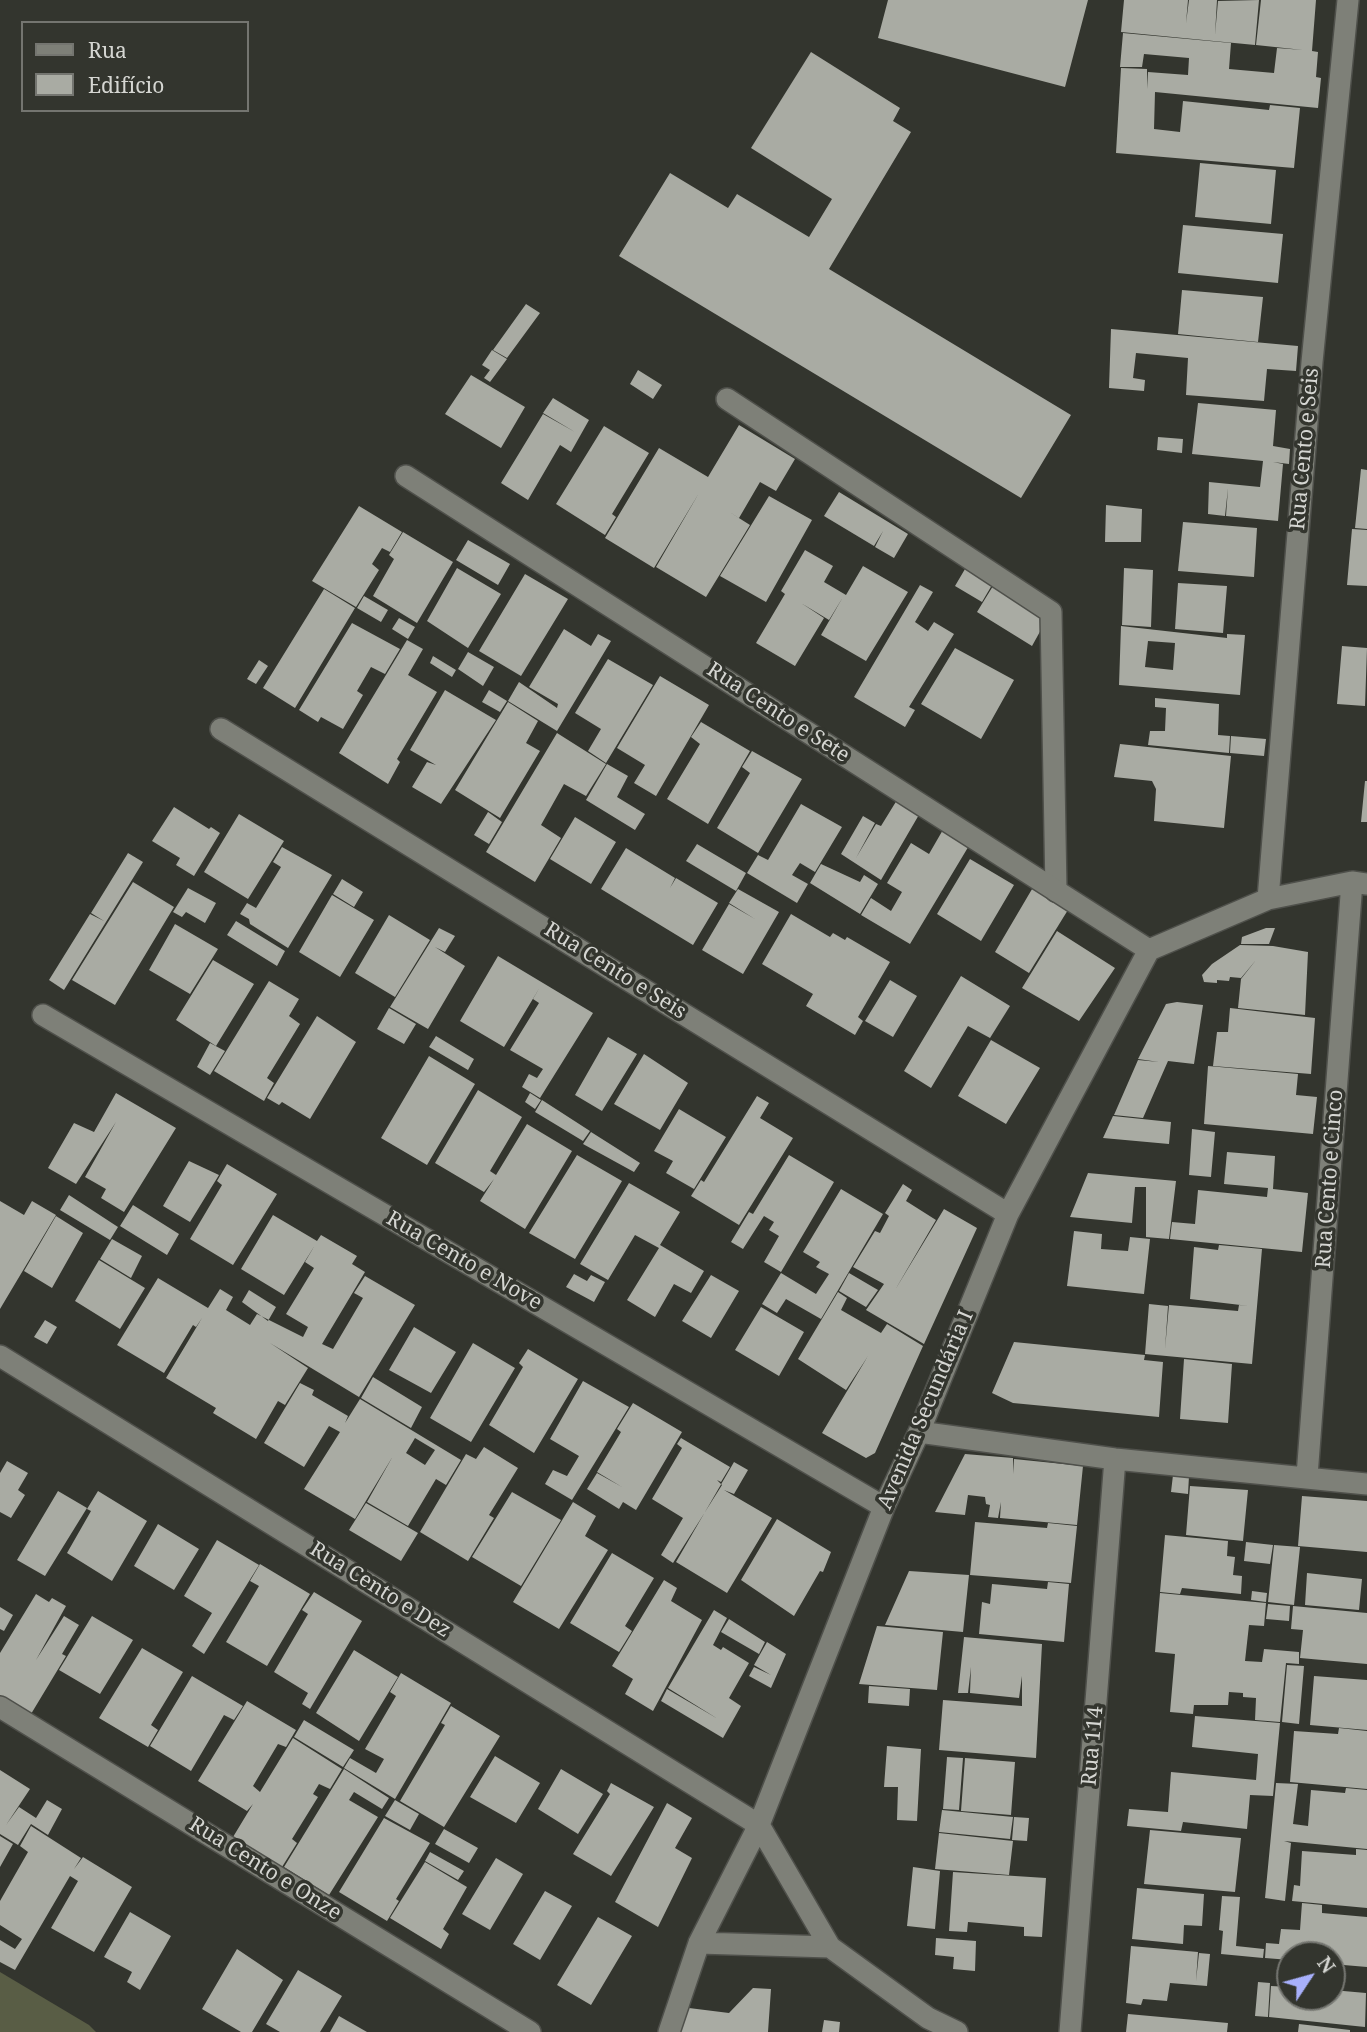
<!DOCTYPE html>
<html>
<head>
<meta charset="utf-8">
<style>
	body { margin:0 }
	#map { position:relative; width:1367px; height:2032px; overflow:hidden; background:#33352e; font-family:"Noto Serif",serif }
	canvas { display:block }
	.legend { position:absolute; left:21px; top:21px; width:228px; height:91px; box-sizing:border-box; background:#33352e; border:2px solid #747570; margin:0; padding:9px 12px; list-style:none; font-size:21px; color:#d5d6d2 }
	.legend li { display:flex; align-items:center; gap:14px; height:35px }
	.legend b { width:35px; border:2px solid #747570 }
	.north { position:absolute; left:1276px; top:1941px; width:70px; height:70px; box-sizing:border-box; background:#33352e; border:2px solid #747570; border-radius:50%; rotate:54deg; font-size:19px; font-weight:700; line-height:28px; text-align:center; color:#d5d6d2 }
	.north::after { content:''; display:block; margin:auto; width:24px; height:32px; background:#a8b0fc; clip-path:polygon(50% 0,100% 100%,50% 72%,0 100%) }
</style>
</head>
<body>
<div id="map">
<canvas width="1367" height="2032"></canvas>
<ul class="legend">
<li><b style="height:9px;background:#7e8078"></b>Rua</li>
<li><b style="height:19px;background:#a9aba3"></b>Edifício</li>
</ul>
<div class="north">N</div>
</div>
<script>
const c = document.querySelector('canvas').getContext('2d');
c.lineJoin = 'round';
function fillPath(path, color) { c.fillStyle = color; c.fill(path, 'evenodd'); }
function stroke(path, color, width, dash) { c.strokeStyle = color; c.lineWidth = width; c.lineCap = dash ? 'butt' : 'round'; c.setLineDash(dash || []); c.stroke(path); }
function drawText(font, color, halo, rows, align = 'center') {
  c.font = font + ' "Noto Serif",serif'; c.lineWidth = 7; c.setLineDash([]); c.textBaseline = 'middle'; c.strokeStyle = halo; c.fillStyle = color; for (const [text, x, y, turn = 0] of rows) {
    c.save(); c.translate(x, y); c.rotate((+turn || 0) * Math.PI / 180); c.textAlign = isNaN(turn) ? turn : align; if (halo) c.strokeText(text, 0, 0); c.fillText(text, 0, 0); c.restore();
  }
}
fillPath(new Path2D(`
	M0 1972 89 2025 96 2032H0Z`), '#595d45');
fillPath(new Path2D(`
	M888 0H1088L1065 87 878 38Z
	M1124 0H1188L1186 23 1189 0H1217L1215 35 1218 1 1259 0 1255 45 1121 32Z
	M1261 0H1316L1312 51 1318 52 1316 77 1321 78 1318 108 1155 92 1154 129 1180 132 1183 101 1269 110 1270 105 1300 108 1294 168 1116 153 1121 68 1147 69V89L1148 72 1188 75 1189 58 1144 54 1142 67H1120L1123 33 1231 43 1229 69 1274 73 1277 48 1303 50 1256 45Z
	M811 52 900 108 893 121 911 132 829 269 1071 415 1021 498 619 256 670 173 728 208 737 194 809 237 832 199 751 148Z
	M1200 163 1276 170 1271 224 1195 217Z
	M1183 225 1283 234 1278 283 1178 273Z
	M1182 290 1263 297 1258 342 1178 334Z
	M526 304 540 313 507 358 493 350Z
	M1111 329 1298 346 1296 371 1267 369 1264 401 1186 395 1188 358 1136 353 1133 378 1145 380 1144 391 1109 388Z
	M492 350 507 359 490 382 484 378 490 370 482 365Z
	M638 370 662 385 653 399 630 384Z
	M471 375 525 407 501 448 445 414Z
	M553 398 589 420 571 452 560 445 528 500 501 483 543 414 575 432 543 413Z
	M1198 403 1276 410 1273 446 1290 449 1289 464 1273 462 1283 464 1278 521 1226 516 1228 488 1225 516 1208 514 1209 482 1260 487 1263 461 1192 454Z
	M739 425 795 459 776 491 760 482 739 518 723 508 750 525 706 597 656 567 699 493 654 568 605 538 659 448 708 477Z
	M604 426 649 453 612 514 616 517 605 535 556 504Z
	M1158 437 1183 439 1182 453 1157 450Z
	M1361 469 1367 470V529L1355 528Z
	M839 492 908 534 894 558 875 547 883 531 874 546 824 516Z
	M769 496 812 520 766 602 720 576Z
	M1106 505 1142 509 1141 542H1105Z
	M359 506 402 532 390 552 382 548 372 564 379 570 356 607 312 581Z
	M1183 522 1257 528 1254 577 1178 571Z
	M1352 529 1367 530V586L1347 585Z
	M403 532 453 562 417 623 373 596 394 559 389 555Z
	M468 540 510 564 498 585 456 560Z
	M805 550 833 566 824 582 846 595 863 566 908 592 866 661 821 635 843 597 829 620 801 603 824 618 795 666 756 643 785 594 781 591Z
	M457 568 501 594 468 648 427 621Z
	M1124 568 1153 570 1151 627 1122 625Z
	M965 569 992 585 982 602 955 586Z
	M525 574 568 599 521 676 479 651Z
	M1178 583 1227 586 1223 633 1175 629Z
	M920 585 933 592 915 622 928 631 934 622 954 634 909 707 915 710 905 727 854 697Z
	M993 586 1047 619 1032 646 977 612Z
	M324 589 355 608 295 708 263 688Z
	M364 596 388 610 381 622 357 608Z
	M399 618 415 627 408 639 392 629Z
	M352 623 400 649 385 674 371 667 357 691 363 695 343 729 321 717 318 722 299 710Z
	M1121 626 1227 638V634L1245 635 1240 695 1119 685ZM1148 641 1175 643 1173 670 1145 667Z
	M564 629 591 646 598 634 611 641 557 731 508 701 519 682 557 708 558 704 529 687Z
	M407 640 423 649 408 675 437 692 397 759 400 762 388 784 339 753Z
	M1342 646 1367 648 1365 706 1337 704Z
	M955 648 1014 680 981 739 921 704Z
	M468 652 494 667 483 686 458 669Z
	M433 656 456 670 452 677 430 663Z
	M608 659 653 685 606 763 588 751 601 729 575 713Z
	M259 660 268 666 256 684 247 679Z
	M660 676 709 705 656 796 634 783 645 765 617 748Z
	M445 690 496 720 441 804 412 787 427 762 436 765 410 750Z
	M489 690 507 701 500 712 482 702Z
	M1155 698 1219 704 1218 735 1230 736 1229 753 1148 745 1150 731H1165L1166 708 1155 707Z
	M508 702 538 721 526 743 540 751 500 818 455 790Z
	M701 722 750 751 708 824 667 799 700 744 691 737Z
	M557 733 606 764 586 796 564 784 541 825 561 838 535 882 486 852Z
	M1231 736 1266 739 1264 756 1230 753Z
	M1120 744 1231 756 1224 828 1154 821 1156 789 1152 781 1114 777Z
	M752 751 802 779 758 853 717 828 750 773 742 767Z
	M607 764 628 776 617 797 645 814 635 830 586 800Z
	M1365 781H1367V822H1361Z
	M897 800 920 813 881 880 841 854 863 816 875 823 856 858 876 824 881 826Z
	M801 804 842 827 815 872 800 863 792 875 808 884 797 903 747 873 758 855 768 860Z
	M174 807 209 829 211 827 220 833 194 876 176 865 180 858 152 841Z
	M488 812 502 822 489 844 474 835Z
	M239 814 284 841 248 899 204 872Z
	M575 817 616 842 591 884 550 859Z
	M944 828 970 844 910 944 861 915 871 898 891 911 902 892 887 883 911 843 929 854Z
	M697 844 746 873 736 891 686 861Z
	M282 847 332 875 288 948 250 924 249 919 240 914 247 903 256 908 281 867 273 862Z
	M626 848 675 878 670 888 676 878 718 903 693 945 601 889Z
	M128 853 143 862 64 990 49 980 90 914 104 921 91 913Z
	M970 859 1014 885 981 941 937 914Z
	M821 864 860 882 864 875 878 884 860 914 810 883Z
	M342 879 363 892 354 907 333 894Z
	M133 882 174 907 115 1005 72 980Z
	M1035 884 1071 905 1029 973 995 952Z
	M188 888 216 903 205 923 186 912 182 917 173 912Z
	M738 889 779 912 743 974 702 950 729 904 755 919 729 903Z
	M332 895 374 920 340 977 299 952Z
	M791 914 830 937 833 933 845 940 847 937 890 962 858 1017 863 1021 855 1035 806 1006 813 994 762 964Z
	M389 915 430 940 395 997 355 973Z
	M236 921 285 951 277 966 227 935Z
	M175 924 218 949 190 994 149 970Z
	M439 928 455 936 445 952 435 947 465 966 428 1029 390 1007Z
	M1266 928H1275L1269 944H1241L1242 937Z
	M1057 931 1115 968 1079 1021 1022 988Z
	M1240 945 1273 946 1308 952 1305 1015 1238 1008 1241 979 1256 960 1241 978 1230 977 1229 981 1217 980V983L1204 982 1202 975 1212 964Z
	M498 956 593 1013 540 1098 522 1087 529 1074 537 1078 543 1069 510 1050 539 1003 533 999 540 987 504 1047 460 1021Z
	M213 960 254 984 216 1046 176 1020Z
	M961 976 1010 1006 990 1038 968 1026 931 1088 904 1071Z
	M890 980 917 996 893 1037 865 1021Z
	M269 981 299 999 289 1016 300 1024 267 1078 274 1083 264 1101 214 1071Z
	M1177 1002 1203 1005 1194 1064 1168 1061 1143 1118 1114 1115 1138 1060 1159 1062 1138 1059 1166 1004Z
	M389 1008 416 1024 404 1044 377 1029Z
	M1230 1008 1315 1018 1311 1074 1213 1066 1217 1032H1228Z
	M317 1016 356 1042 310 1119 282 1102 279 1105 267 1098Z
	M436 1036 474 1059 468 1070 429 1047Z
	M608 1037 637 1054 602 1111 575 1095Z
	M991 1040 1040 1068 1006 1124 958 1096Z
	M210 1043 225 1051 210 1075 197 1067Z
	M644 1054 688 1083 660 1130 614 1104Z
	M429 1056 475 1084 427 1165 381 1138Z
	M1208 1066 1298 1074 1296 1095 1317 1097 1313 1134 1204 1124Z
	M478 1090 522 1117 490 1171 496 1175 527 1124 572 1151 525 1229 480 1201 494 1179 484 1192 435 1163Z
	M116 1093 176 1128 124 1212 101 1198 106 1189 85 1177 116 1122 76 1184 48 1168 74 1123 94 1132Z
	M530 1093 541 1100 535 1109 525 1102Z
	M757 1096 769 1103 760 1118 793 1138 739 1225 691 1196 701 1180 704 1182Z
	M542 1100 590 1131 583 1141 535 1112Z
	M679 1109 726 1137 694 1189 666 1173 673 1161 654 1151Z
	M1113 1116 1171 1122 1169 1144 1103 1138Z
	M1192 1129 1215 1132 1211 1177 1189 1175Z
	M591 1132 640 1163 634 1172 583 1144Z
	M1227 1152 1275 1156 1273 1189 1308 1193 1302 1252 1170 1239 1172 1222 1195 1224 1198 1190 1267 1197 1268 1188 1224 1184Z
	M577 1155 622 1181 575 1259 529 1233Z
	M789 1155 834 1182 781 1272 764 1262 779 1236 769 1230 774 1222 764 1216 743 1249 731 1242 749 1212 753 1214Z
	M189 1161 219 1175 190 1222 163 1206Z
	M227 1164 277 1194 233 1265 190 1239 222 1185 217 1181Z
	M1088 1173 1176 1181 1169 1239 1146 1237V1187H1135L1132 1223 1070 1217Z
	M629 1183 680 1212 660 1245 704 1271 691 1293 674 1284 655 1317 627 1300 659 1248 635 1235 608 1280 580 1264Z
	M903 1184 912 1190 906 1201 936 1220 895 1290 944 1209 977 1228 924 1344 866 1310 884 1284 853 1267 875 1231 880 1233 889 1216 885 1213Z
	M841 1189 883 1214 821 1319 786 1299 777 1313 762 1304 781 1273 816 1294 829 1274 816 1267 820 1262 803 1252Z
	M69 1195 118 1227 110 1240 60 1210Z
	M0 1201 24 1215 32 1201 56 1215 0 1309Z
	M133 1205 179 1234 167 1255 120 1226Z
	M273 1215 317 1241 321 1235 357 1256 352 1264 365 1272 322 1344 333 1349 363 1298 354 1293 365 1276 415 1305 359 1397 270 1343 308 1368 285 1405 278 1401 256 1439 213 1413 216 1408 166 1378 202 1318 196 1327 193 1325 164 1373 117 1345 158 1278 208 1308 220 1289 233 1297 226 1310 250 1325 257 1314 303 1337 308 1327 286 1314 314 1268 305 1262 315 1245 284 1295 241 1269Z
	M56 1216 83 1233 52 1288 24 1271Z
	M1074 1231 1102 1234 1101 1249 1128 1251 1130 1237 1150 1239 1144 1294 1067 1286Z
	M112 1239 142 1256 131 1278 100 1259Z
	M1219 1245 1262 1249 1252 1364 1145 1354 1149 1304 1168 1306 1165 1349 1169 1305 1238 1311 1239 1305 1249 1306 1190 1299 1194 1247 1218 1250Z
	M99 1260 145 1288 120 1329 75 1301Z
	M849 1273 878 1290 866 1307 839 1291Z
	M574 1274 587 1281 591 1275 605 1282 594 1302 566 1287Z
	M711 1275 739 1291 711 1338 682 1321Z
	M249 1290 276 1307 268 1321 242 1302Z
	M838 1292 847 1298 841 1310 881 1333 887 1324 923 1346 875 1453 866 1458 822 1433 868 1356 846 1390 798 1359Z
	M761 1307 804 1332 779 1376 735 1350Z
	M45 1320 57 1327 47 1344 34 1337Z
	M414 1327 456 1352 431 1393 389 1370Z
	M1014 1342 1145 1355 1144 1360 1163 1362 1159 1417 1013 1403 992 1393Z
	M473 1343 515 1368 471 1442 430 1418Z
	M528 1349 578 1379 534 1453 489 1425 523 1367 519 1363Z
	M1184 1359 1232 1364 1228 1423 1180 1419Z
	M373 1377 422 1407 411 1428 361 1398Z
	M583 1381 629 1407 572 1500 545 1484 553 1470 567 1476 579 1456 550 1439Z
	M300 1383 314 1390 312 1395 348 1416 345 1423 360 1399 461 1460 446 1485 436 1479 408 1526 367 1502 393 1456 355 1519 304 1489 340 1432 329 1426 304 1467 264 1443ZM415 1438 435 1450 425 1465 406 1453Z
	M633 1403 682 1432 636 1510 623 1502 619 1509 587 1489 597 1473 622 1487 597 1472 621 1432 617 1429Z
	M681 1438 730 1467 721 1482 717 1480 722 1485 673 1563 661 1555 683 1518 652 1499 682 1448 677 1444Z
	M484 1447 518 1468 489 1515 494 1518 468 1561 420 1532 466 1454 476 1459Z
	M965 1454 1013 1458V1474L1014 1459 1083 1466 1077 1525 1000 1518 1001 1502 998 1518 988 1517 990 1505 986 1504 985 1497 968 1495 965 1515 935 1512Z
	M7 1461 28 1473 18 1490 25 1495 11 1518 0 1512V1473Z
	M734 1462 748 1470 734 1494 724 1490 772 1518 727 1593 676 1562Z
	M1173 1475 1189 1476 1188 1494 1171 1492Z
	M1190 1486 1248 1490 1243 1541 1186 1535Z
	M58 1491 87 1508 45 1576 17 1560Z
	M98 1491 147 1521 112 1581 67 1553 91 1511 87 1509Z
	M512 1492 561 1520 521 1586 472 1557Z
	M1302 1496 1367 1501V1552L1298 1546Z
	M573 1502 596 1516 585 1536 608 1550 559 1629 513 1602Z
	M366 1503 418 1533 401 1561 349 1530Z
	M777 1519 831 1552 823 1572 820 1571 794 1616 741 1580Z
	M975 1522 1047 1528 1048 1523 1077 1526 1071 1583 970 1575Z
	M158 1524 199 1549 174 1590 134 1566Z
	M1165 1535 1228 1541 1227 1556 1235 1557 1233 1575 1242 1576 1241 1594 1182 1588 1180 1594 1160 1592Z
	M217 1540 259 1565 204 1654 192 1646 212 1613 184 1596Z
	M1246 1542 1273 1545 1270 1564 1244 1561Z
	M1274 1545 1300 1547 1294 1605 1268 1602Z
	M612 1553 654 1578 625 1626 632 1631 619 1652 570 1623Z
	M260 1564 310 1594 267 1666 226 1642 259 1586 250 1581Z
	M909 1571 969 1575 963 1632 885 1625Z
	M1307 1573 1362 1579 1359 1610 1305 1605Z
	M664 1580 677 1588 671 1601 702 1620 653 1711 625 1694 633 1679 612 1666Z
	M1048 1582 1069 1584 1064 1642 979 1634 982 1602 990 1604 992 1584 1047 1589Z
	M1252 1591 1267 1593 1266 1602 1251 1600Z
	M314 1592 362 1621 310 1709 302 1704 308 1693 274 1672 308 1614 302 1610Z
	M1160 1593 1266 1603 1264 1626 1249 1625 1245 1661 1262 1662 1264 1649 1299 1652V1664L1286 1663 1280 1722 1255 1720 1256 1698 1243 1697V1693L1229 1692 1228 1705H1194L1193 1714 1170 1712 1175 1654 1155 1652Z
	M36 1594 49 1602 52 1598 66 1606 36 1660 64 1616 79 1625 62 1654 66 1656 31 1714 0 1695V1653Z
	M1268 1604 1290 1606 1289 1621 1266 1619Z
	M1293 1606 1367 1613V1664L1300 1658 1303 1630 1291 1629Z
	M0 1607 13 1615 4 1631 0 1629Z
	M714 1610 727 1618 713 1645 721 1650 723 1647 749 1663 729 1698 741 1706 723 1738 661 1701 667 1689 718 1719 668 1688Z
	M92 1616 133 1640 100 1694 59 1670Z
	M729 1619 765 1642 759 1654 721 1632Z
	M877 1626 943 1632 937 1690 859 1684Z
	M964 1637 1042 1644 1036 1758 939 1750 943 1700 1022 1706V1676L1019 1698 970 1693 971 1667 968 1693H958Z
	M767 1642 786 1654 771 1688 749 1676 754 1667 771 1675 754 1665Z
	M142 1648 183 1672 151 1725 158 1730 148 1747 99 1718Z
	M354 1650 398 1677 359 1741 316 1713Z
	M1287 1665 1304 1666 1299 1724 1282 1722Z
	M401 1673 451 1703 395 1799 344 1768 350 1758 376 1773 384 1759 365 1749 396 1696 390 1692Z
	M192 1676 243 1706 234 1720 224 1715 191 1771 150 1746Z
	M1314 1676 1367 1680V1730L1310 1725Z
	M869 1686 910 1689 909 1706 868 1703Z
	M247 1701 296 1730 286 1747 278 1744 253 1786 260 1792 293 1738 342 1769 330 1789 319 1784 313 1794 318 1797 292 1839 297 1843 282 1867 233 1837 253 1804 247 1811 198 1781Z
	M451 1706 500 1736 444 1827 400 1801 445 1725 441 1723Z
	M1195 1716 1280 1723 1273 1796 1250 1795 1247 1829 1183 1822 1181 1831 1127 1826 1129 1809 1168 1812 1171 1772 1256 1780 1258 1754 1192 1747Z
	M304 1720 354 1750 343 1767 294 1737Z
	M1339 1728 1367 1731V1789L1290 1782 1294 1731 1338 1734Z
	M887 1746 921 1749 917 1821 897 1820 898 1787H884Z
	M495 1756 540 1783 516 1823 470 1797Z
	M947 1757 963 1758 959 1810 943 1809Z
	M965 1758 1015 1762 1011 1815 961 1811Z
	M344 1769 389 1798 382 1809 354 1792 349 1800 378 1817 329 1895 284 1867Z
	M561 1769 603 1794 578 1834 538 1809Z
	M0 1770 30 1789 6 1825 19 1807 36 1818 47 1800 62 1809 48 1835 31 1824 18 1845 0 1834Z
	M611 1783 654 1807 611 1876 573 1854 610 1794 607 1791Z
	M1276 1783 1298 1784 1293 1824 1308 1826 1311 1790 1345 1793 1346 1788 1367 1790V1849L1284 1841 1291 1843 1285 1901 1265 1898Z
	M395 1800 419 1814 410 1830 385 1816Z
	M667 1803 692 1818 675 1848 692 1858 658 1927 615 1902Z
	M942 1810 1013 1817 1010 1839 939 1832Z
	M1014 1817 1029 1818 1027 1841 1012 1840Z
	M384 1818 430 1843 396 1899 399 1901 387 1921 339 1892Z
	M31 1826 81 1858 74 1869 83 1857 132 1887 94 1952 51 1928 78 1881 70 1876 15 1970 0 1962V1940L15 1949 22 1939 0 1925V1901L28 1852 20 1846Z
	M444 1829 478 1848 469 1863 435 1844Z
	M1150 1830 1241 1838 1235 1892 1144 1884Z
	M939 1833 1013 1841 1009 1875 935 1869Z
	M0 1836 13 1844 0 1867Z
	M1356 1849 1367 1850V1908L1292 1901 1294 1885 1300 1886 1302 1851 1356 1855Z
	M430 1852 464 1871 458 1880 425 1861Z
	M496 1858 523 1874 490 1930 462 1914Z
	M425 1862 467 1887 443 1929 449 1934 441 1949 390 1918Z
	M913 1867 940 1871 935 1929 907 1926Z
	M953 1872 1046 1878 1042 1937 1024 1936V1927L968 1922 967 1932 949 1931Z
	M1137 1888 1204 1894 1202 1926 1184 1925 1183 1944 1132 1939Z
	M545 1891 572 1906 540 1960 513 1944Z
	M1222 1896 1240 1897 1236 1946 1264 1949 1263 1958 1221 1954 1223 1931 1219 1930Z
	M1302 1903 1322 1905V1913L1367 1917V1967L1332 1964V1955H1290V1960L1265 1958 1266 1943 1279 1944 1281 1929 1300 1930Z
	M130 1912 171 1936 140 1990 127 1982 132 1972 104 1957Z
	M598 1917 632 1936 591 2005 557 1985Z
	M936 1938 976 1941 975 1971 953 1969 954 1957 935 1955Z
	M1131 1946 1198 1952 1196 1981 1199 1953 1210 1954 1207 1986 1170 1983 1167 2001 1143 1999 1141 2005 1126 2003Z
	M237 1949 283 1980 252 2032H241L202 2009Z
	M298 1970 342 1996 320 2032H280L266 2024Z
	M1258 1982 1270 1983 1268 2017 1255 2016Z
	M1271 1986 1290 1987V1997H1332V1990L1366 1993 1365 2027 1269 2017Z
	M753 1988 771 1989 768 2032H677L689 2008 729 2013Z
	M1128 2014 1228 2023 1227 2032H1126Z
	M339 2016 367 2032H330Z
	M824 2020 840 2022 839 2032H822Z
	M1299 2024 1350 2030V2032H1298Z`), '#a9aba3');
const lane = new Path2D(`
	M727 399 1051 612 1056 891`);
const street = new Path2D(`
	M406 476 1149 950
	M221 729 1008 1214
	M1268 899 1312 362 1348 0
	M43 1015 884 1507
	M0 1356 759 1825 699 1943 669 2032
	M919 1432 1115 1459 1367 1484
	M1307 1476 1352 882
	M0 1707 530 2032
	M699 1943 830 1947
	M957 2032 928 2018 830 1947 759 1825 884 1507 919 1432 1008 1214 1149 950 1268 899 1352 882 1367 884
	M1070 2032 1115 1459`);
stroke(lane, '#4f504b', 24);
stroke(street, '#4f504b', 24);
stroke(lane, '#7e8078', 21);
stroke(street, '#7e8078', 21);
drawText('21px', '#d5d6d2', '#33352e', [
	["Rua Cento e Seis",1305,449,-85],
	["Rua Cento e Sete",778,713,33],
	["Rua Cento e Seis",615,971,32],
	["Rua Cento e Cinco",1330,1179,-86],
	["Rua Cento e Nove",464,1261,30],
	["Avenida Secundária I",926,1410,-67],
	["Rua Cento e Dez",380,1590,32],
	["Rua 114",1093,1746,-85],
	["Rua Cento e Onze",265,1869,32]
]);
</script>
</body>
</html>
